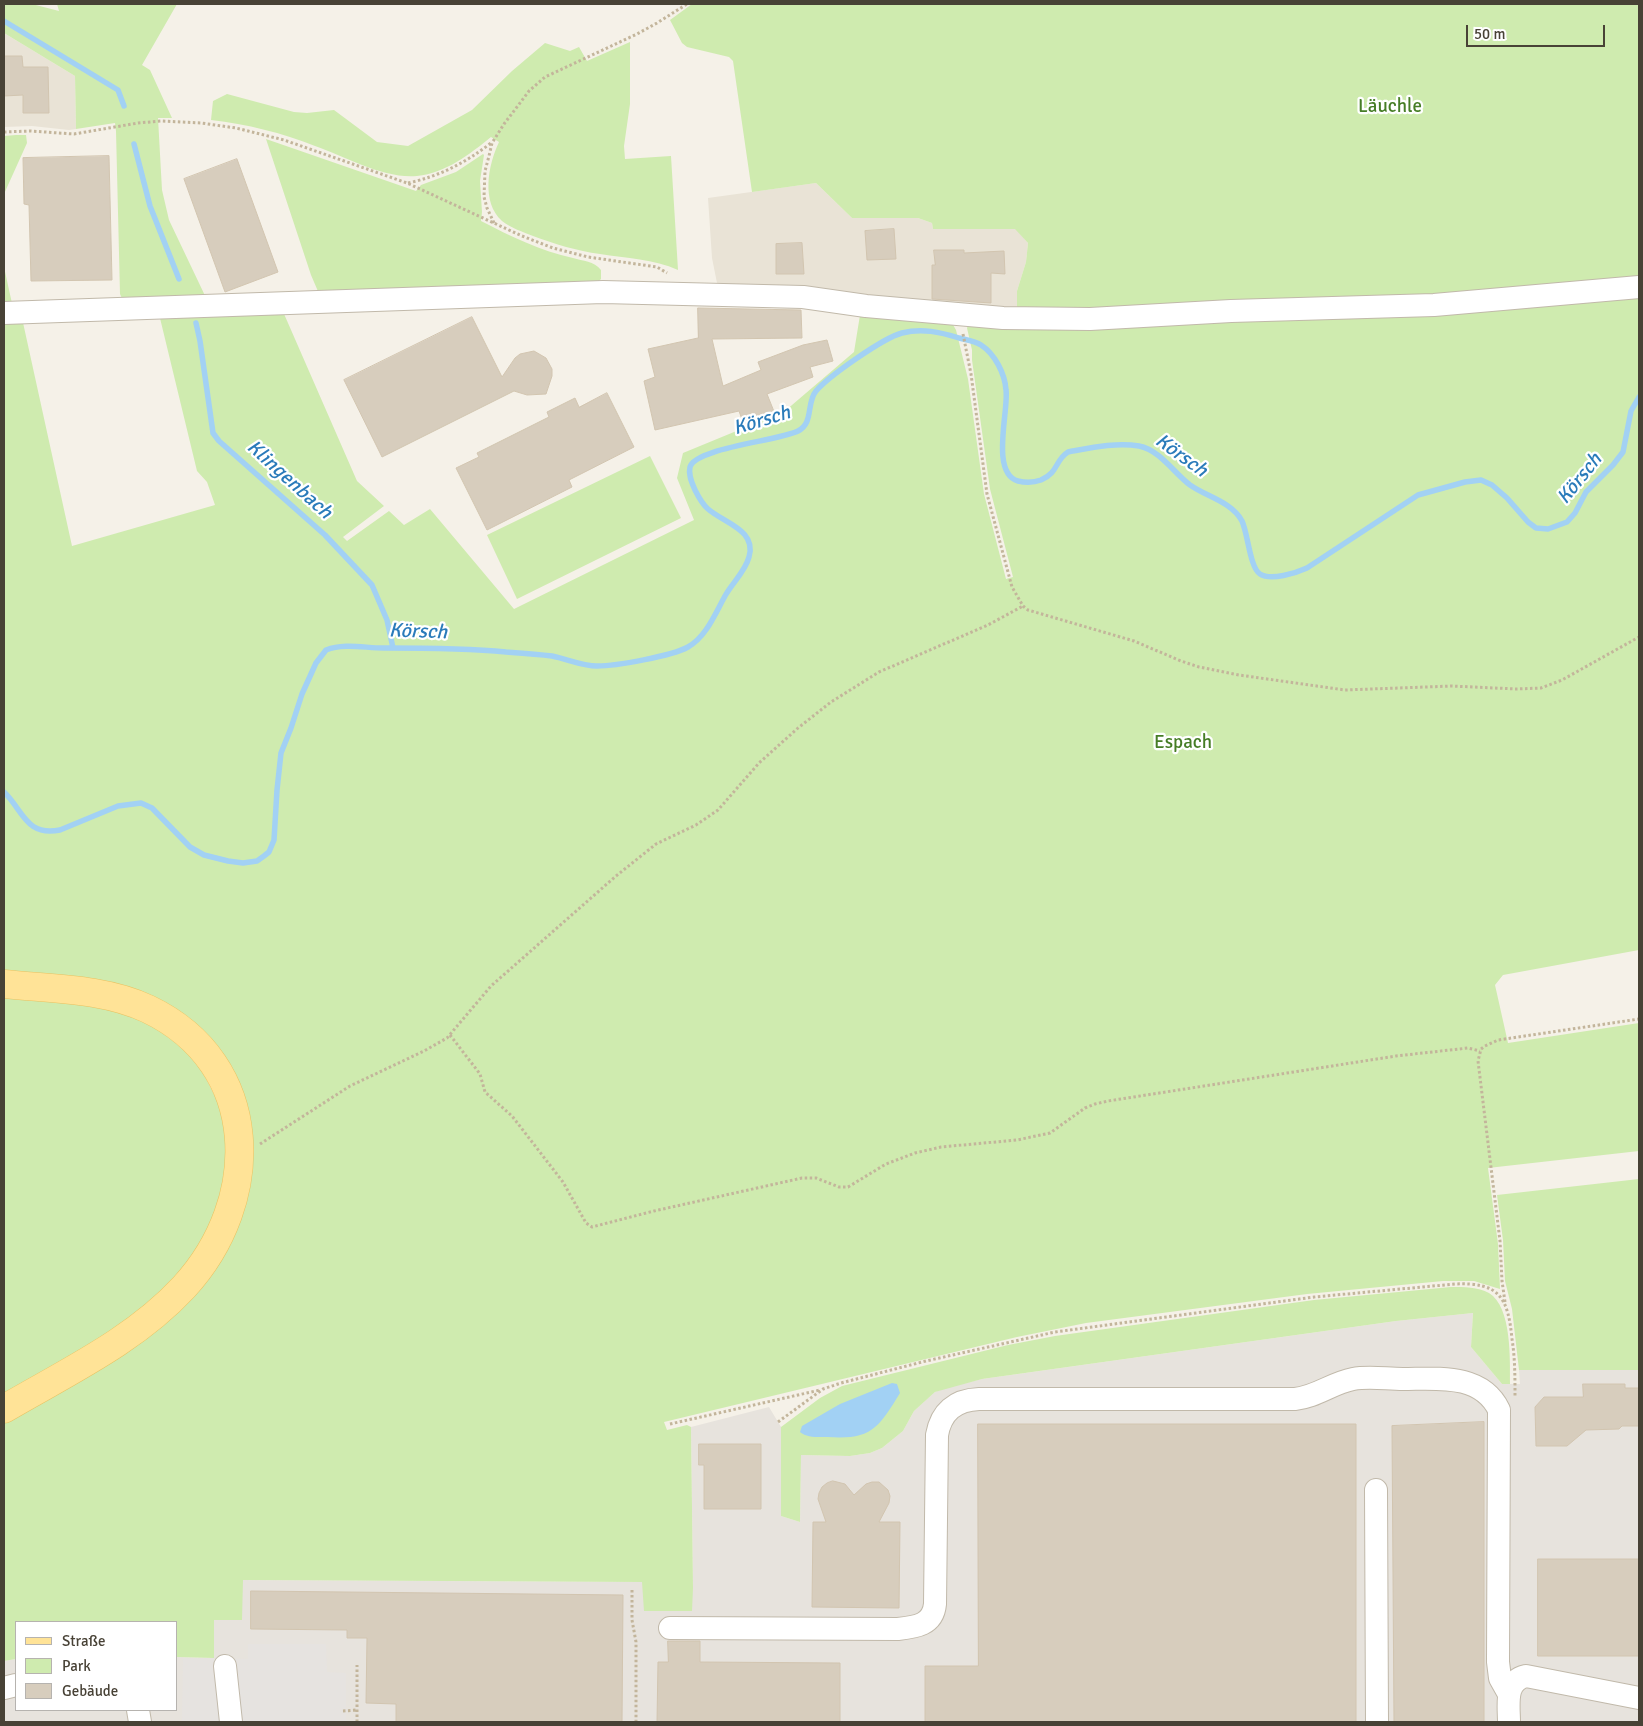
<!DOCTYPE html>
<html>
<head>
<meta charset="utf-8">
<style>
	body { margin:0 }
	#map { position:relative; width:1643px; height:1726px; overflow:hidden; background:#f5f1e8; font-family:Signika,sans-serif }
	canvas { display:block }
	.frame { position:absolute; inset:0; border:5px solid #484236; pointer-events:none }
	.legend { position:absolute; left:15px; top:1621px; width:162px; height:90px; box-sizing:border-box; background:#fff; border:1px solid #b6b3af; margin:0; padding:6px 9px; list-style:none; font-size:15px; color:#484236 }
	.legend li { display:flex; align-items:center; gap:10px; height:25px }
	.legend b { width:25px; border:1px solid #b6b3af }
	.scale { position:absolute; left:1466px; top:25px; width:139px; height:22px; box-sizing:border-box; border:2px solid #484236; border-top:0; padding-left:6px; font-size:15px; line-height:18px; white-space:nowrap; color:#484236; -webkit-text-stroke:4px #fff; paint-order:stroke }
</style>
</head>
<body>
<div id="map">
<canvas width="1643" height="1726"></canvas>
<div class="frame"></div>
<ul class="legend">
<li><b style="height:6px;background:#ffe397"></b>Straße</li>
<li><b style="height:14px;background:#cfebaf"></b>Park</li>
<li><b style="height:14px;background:#d7cdbd"></b>Gebäude</li>
</ul>
<div class="scale">50 m</div>
</div>
<script>
const c = document.querySelector('canvas').getContext('2d');
c.lineJoin = 'round';
function fillPath(path, color) { c.fillStyle = color; c.fill(path, 'evenodd'); }
function stroke(path, color, width, dash) { c.strokeStyle = color; c.lineWidth = width; c.lineCap = dash ? 'butt' : 'round'; c.setLineDash(dash || []); c.stroke(path); }
function drawText(font, color, halo, rows, align = 'center') {
  c.font = font + ' Signika,sans-serif'; c.lineWidth = 4.5; c.setLineDash([]); c.textBaseline = 'middle'; c.strokeStyle = halo; c.fillStyle = color; for (const [text, x, y, turn = 0] of rows) {
    c.save(); c.translate(x, y); c.rotate((+turn || 0) * Math.PI / 180); c.textAlign = isNaN(turn) ? turn : align; if (halo) c.strokeText(text, 0, 0); c.fillText(text, 0, 0); c.restore();
  }
}
fillPath(new Path2D(`
	M4 33 75 76 76 129 69 130 32 126 4 127Z
	M816 183 852 218H918L932 223 933 229H1016L1028 243 1026 262 1017 291V314L718 288 712 258 708 198Z`), '#e9e3d6');
fillPath(new Path2D(`
	M1473 1313 1471 1347 1502 1384H1520L1519 1370H1639V1722H4V1661L16 1659V1710H176V1657L214 1658V1620H242V1580L643 1582 693 1588 691 1427 769 1407 781 1427V1516L800 1522 801 1455 850 1456 870 1453 882 1448 903 1431 914 1411 927 1399 935 1392 947 1387 982 1379 1018 1374 1396 1321Z`), '#e7e3dd');
fillPath(new Path2D(`
	M4 4H32L59 11 57 4H177L142 65 150 70 172 118H158L162 190 169 220 208 302 281 307 357 481 384 506 343 537 347 541 389 511 404 525 430 509 514 609 694 520 677 478 683 453 785 411 854 352 860 315 952 323 956 330 968 379 984 494 1006 579 1013 577 990 489 972 360V350L967 328 968 325 1017 314V291L1026 262 1028 243 1015 229H933L932 223 918 218H852L816 183 752 192 733 61 729 57 687 47 682 43 670 20 692 4H1639V950L1503 975 1495 985 1508 1043 1639 1023V1151L1488 1168 1498 1244 1500 1289 1474 1281H1443L1307 1294 1086 1323 1017 1337 664 1422 667 1430 687 1425 691 1427 693 1588 692 1611H644L642 1582 243 1580 242 1620H214V1658L176 1657V1622H16V1659L4 1661V1418L94 1367 243 1201 207 1041 4 974V267L13 308 22 318 72 546 215 505 207 482 197 471 159 314 125 305 120 294 116 131 115 123 76 129 75 76 4 33Z
	M630 42V104L624 146 625 159 671 156 678 270C654 259 626 258 600 254 577 251 555 244 533 236 523 232 511 228 502 221 481 202 488 165 499 142L491 137C470 154 446 173 417 176 384 179 346 157 315 146 282 133 247 124 211 120L213 101 227 94 294 112 307 113 334 110 377 142 408 146 472 110 512 71 545 43 570 51 579 47 587 61Z
	M16 135H26L27 143 4 194V136Z
	M266 139 416 191 421 185 456 172 483 154 484 155 480 181 482 212 481 221C510 236 541 251 573 258 583 261 594 261 601 270V279L598 282 320 296 311 275Z
	M650 456 681 518 517 599 487 535Z
	M4 994 84 1002 142 1018 195 1057 225 1116 226 1184 197 1257 138 1316 4 1400Z
	M1639 1179V1370H1519L1512 1309 1505 1281 1503 1240 1497 1195Z
	M1451 1287C1464 1287 1478 1287 1489 1293 1512 1307 1510 1360 1510 1384H1502L1471 1347 1473 1313 1396 1321 982 1379 935 1392 914 1411 903 1431 882 1448 870 1453 850 1456 801 1455 800 1522 781 1516V1427L820 1398 842 1386 1008 1345 1055 1336 1314 1300Z`), '#cfebaf');
fillPath(new Path2D(`
	M248 1644H326L327 1672 346 1673V1722H182L183 1658 248 1659Z`), '#e6e3e0');
fillPath(new Path2D(`
	M892 1383 897 1384 900 1393C878 1429 871 1440 827 1437 818 1437 807 1438 800 1432L802 1426 840 1404Z`), '#a2d1f4');
stroke(new Path2D(`
	M4 21 118 90 124 106
	M134 144 150 206 179 279
	M196 323 200 341 213 433 219 441 325 535 372 585 387 620 393 648
	M4 792C23 810 26 837 60 830L118 806 141 803 152 808 190 847 204 855 228 861 243 863 257 861 264 856 269 852 274 840 277 790 281 753 291 728 302 694 316 663 326 650C345 643 364 648 384 648 424 648 465 648 506 652 521 653 537 654 552 656 567 659 582 666 597 666 616 666 672 656 688 647 706 637 715 614 725 596 732 583 745 572 749 557 757 530 724 523 708 509 702 504 698 496 695 490 692 483 688 475 690 467 695 448 778 441 798 431 814 423 806 403 816 391 829 376 883 338 902 333 922 328 940 332 959 338 967 340 975 341 981 345 995 354 1005 374 1006 390 1009 410 990 473 1018 481 1026 483 1033 483 1041 480 1059 472 1055 460 1068 452 1090 448 1116 442 1139 446 1160 450 1174 473 1190 485 1207 497 1232 502 1242 521 1248 534 1250 568 1260 574 1271 581 1296 573 1307 568L1418 495 1465 482 1481 480 1492 485 1507 498 1528 522 1536 528 1548 529 1567 522 1575 513 1586 492 1613 465 1623 452 1631 411 1639 397`), '#a2d1f4', 5.5);
const building = new Path2D(`
	M4 56H22L23 67H48L49 113H23V95L4 96Z
	M109 156 112 280 31 281 29 205 24 204 23 158Z
	M237 159 278 272 225 292 184 179Z
	M894 229 896 259 867 260 865 231Z
	M802 243 804 274H776V244Z
	M934 250H964V253L1004 251 1005 274 991 273V303L932 299V265H935Z
	M698 308 801 310 802 338 712 339 723 386 761 370 758 362 803 345 827 340 833 361 810 367 813 377 767 394 775 414 744 425 739 411 655 430 644 381 655 377 648 349 698 338Z
	M472 317 502 377 515 358 520 354 534 351 546 358 552 369V376L546 394 527 395 514 391 382 457 344 380Z
	M607 393 634 447 569 480 572 487 487 530 456 468 479 457 477 453 549 417 547 412 575 398 579 407Z
	M1583 1384H1625V1388H1639V1426H1622L1619 1429 1586 1430 1567 1446H1536L1535 1407 1544 1397H1583Z
	M1484 1422V1722H1394L1392 1426Z
	M978 1424H1356V1722H925V1666H978Z
	M699 1444H761V1509H704V1465H699Z
	M833 1481 845 1484 854 1495 866 1484 872 1482H879L888 1490 890 1496 889 1503 879 1522H900L899 1608 812 1607 813 1522H826L818 1499 819 1493 822 1487 827 1483Z
	M1538 1559H1639V1656H1538Z
	M251 1591 623 1595 622 1722H396V1704L366 1703 367 1638H347V1630L251 1629Z
	M668 1641H700V1662L840 1663V1722H657L658 1662H668Z`);
fillPath(building, '#d7cdbd');
stroke(building, '#d2c5b0', 1);
const minor = new Path2D(`
	M4 313 603 292 803 297 866 306 1003 318 1090 319 1231 311 1434 305 1639 287
	M1376 1490 1377 1722
	M670 1628 898 1629C916 1627 933 1625 935 1604L937 1435C941 1412 955 1400 979 1399H1295C1316 1397 1332 1383 1353 1379 1369 1376 1386 1379 1403 1379 1437 1379 1481 1373 1499 1410L1498 1662 1500 1678 1509 1694
	M225 1666 231 1722
	M4 1688 16 1685
	M138 1710 140 1722
	M1509 1722C1509 1705 1504 1681 1526 1676L1639 1698`);
const major = new Path2D(`
	M4 984C51 989 104 988 148 1009 263 1064 263 1201 184 1287 134 1341 67 1372 4 1409`);
stroke(minor, '#c1b9aa', 24);
stroke(major, '#e9c262', 29);
stroke(new Path2D(`
	M4 132 30 131 74 134 138 123 161 121 201 123 236 128 284 140 407 183 522 236 553 248 588 257 657 267 667 273
	M408 183C440 176 465 163 491 143
	M494 223 487 208 484 197 485 171 489 156 492 143 504 124 529 91 545 77 637 34 657 23 687 4
	M963 334 971 374 987 494 1012 587 1023 606 1028 610 1134 641 1181 661 1199 667 1239 675 1345 690 1452 686 1516 689 1541 688 1562 680 1639 637
	M450 1035 480 1074 485 1092 512 1116 563 1182 586 1223 592 1227 654 1211 802 1178H816L839 1187H848L886 1164 915 1153 941 1147 1017 1140 1050 1133 1085 1108 1095 1104 1108 1101 1396 1056 1468 1048 1480 1051
	M260 1144 350 1086 424 1051 447 1038 491 986 616 876 656 844 696 825 718 810 759 763 798 728 831 702 879 672 988 625 1023 606
	M1505 1302 1502 1281 1500 1241 1478 1061 1481 1049 1485 1046 1498 1040 1639 1019
	M778 1422 823 1389 841 1383 926 1361 1055 1332 1314 1297 1455 1284C1500 1282 1508 1298 1512 1339 1515 1358 1515 1377 1515 1397
	M670 1424 820 1390
	M632 1590V1620L636 1642V1722
	M343 1711 357 1710
	M357 1722V1665`), '#c3b59b', 3, [2.5, 2.5]);
stroke(minor, '#fff', 22);
stroke(major, '#ffe397', 28);
drawText('19px', '#467d26', '#fff', [
	["Läuchle",1390,107],
	["Espach",1183,743]
]);
drawText('italic 20px', '#2a7bba', '#fff', [
	["Körsch",762,421,-17],
	["Körsch",1181,456,36],
	["Körsch",1580,479,-51],
	["Klingenbach",289,480,42],
	["Körsch",418,632,2]
]);
</script>
</body>
</html>
